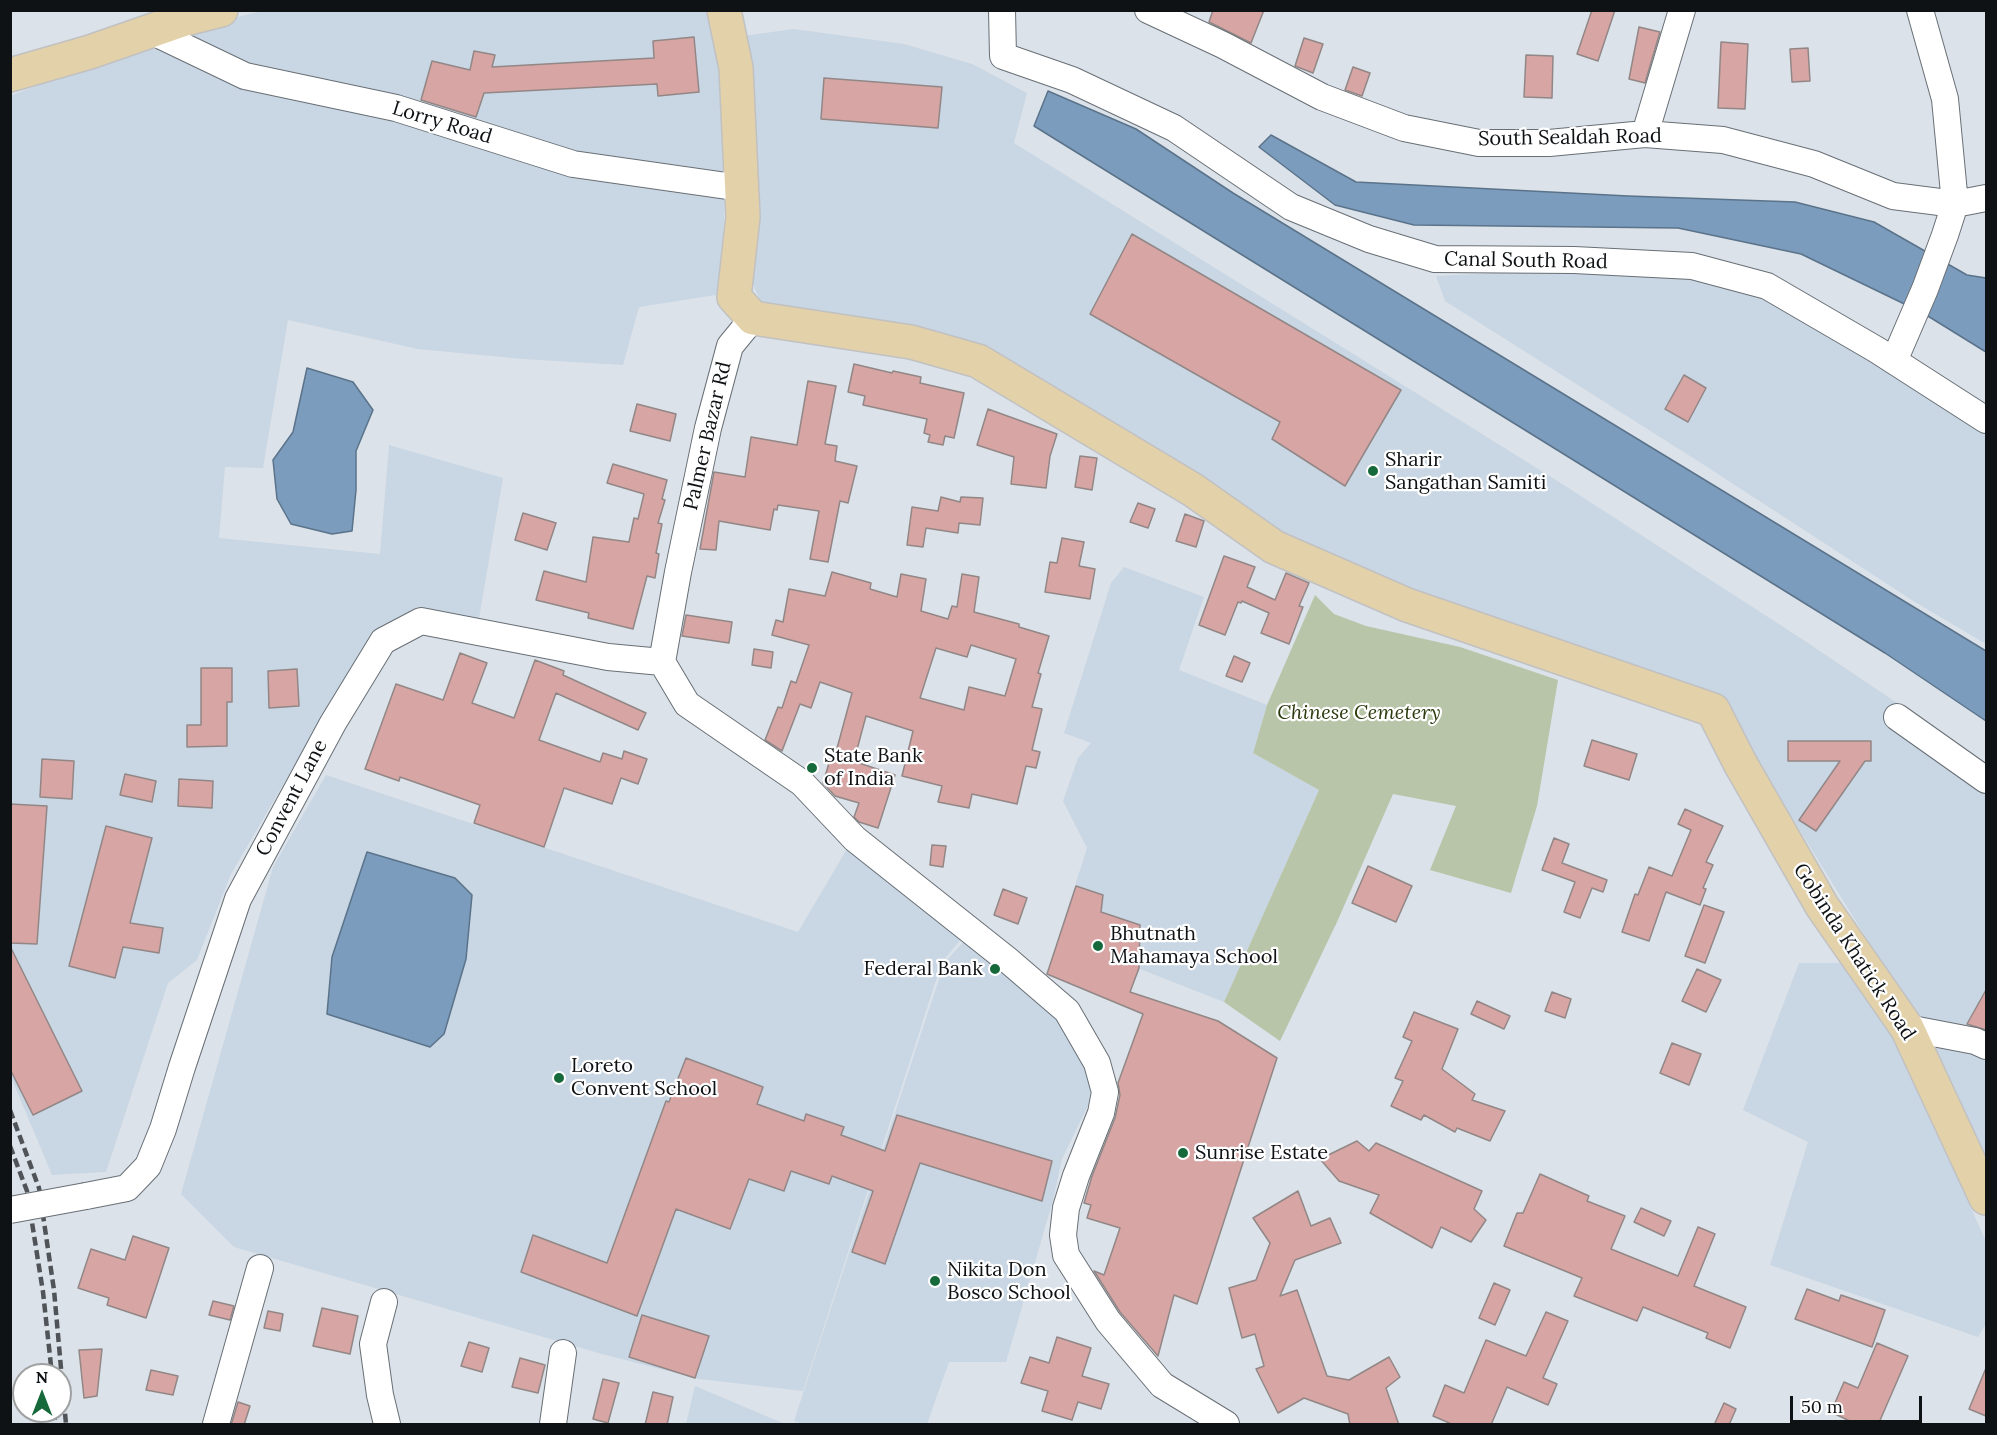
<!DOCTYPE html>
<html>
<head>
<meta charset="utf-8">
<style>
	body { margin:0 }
	#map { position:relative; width:1997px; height:1435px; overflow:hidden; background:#dbe2e9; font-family:Lora,serif }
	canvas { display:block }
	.frame { position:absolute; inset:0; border:12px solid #0f1214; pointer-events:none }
	.north { position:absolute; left:12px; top:1363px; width:60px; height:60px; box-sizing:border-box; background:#fff; border:2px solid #9fa0a1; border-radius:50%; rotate:0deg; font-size:16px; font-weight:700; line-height:24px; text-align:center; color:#0f1214 }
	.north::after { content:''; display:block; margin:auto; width:21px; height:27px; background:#16693a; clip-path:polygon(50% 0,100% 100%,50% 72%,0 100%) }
	.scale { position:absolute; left:1790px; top:1396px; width:132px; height:27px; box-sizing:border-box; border:3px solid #0f1214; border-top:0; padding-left:8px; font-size:18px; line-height:21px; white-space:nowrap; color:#0f1214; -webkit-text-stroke:4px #fff; paint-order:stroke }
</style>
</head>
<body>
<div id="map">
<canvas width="1997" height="1435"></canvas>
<div class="frame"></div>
<div class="north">N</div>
<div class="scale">50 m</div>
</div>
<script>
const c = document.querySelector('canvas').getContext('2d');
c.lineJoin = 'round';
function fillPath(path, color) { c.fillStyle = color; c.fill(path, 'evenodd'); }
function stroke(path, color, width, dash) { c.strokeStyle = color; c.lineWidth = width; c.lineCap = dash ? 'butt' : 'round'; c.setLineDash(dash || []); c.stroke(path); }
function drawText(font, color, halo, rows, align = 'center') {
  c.font = font + ' Lora,serif'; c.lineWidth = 4.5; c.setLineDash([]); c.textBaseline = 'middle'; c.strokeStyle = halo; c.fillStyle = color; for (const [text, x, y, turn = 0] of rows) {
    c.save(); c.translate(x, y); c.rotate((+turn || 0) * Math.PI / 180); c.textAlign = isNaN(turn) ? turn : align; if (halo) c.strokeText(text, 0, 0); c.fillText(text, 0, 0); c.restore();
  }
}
fillPath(new Path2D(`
	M266 10 712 11 728 67 722 294 639 307 623 365 523 359 418 349 288 320 263 468 225 467 219 538 380 554 389 445 503 478 478 624 416 607 364 646 231 874 197 960 168 983 106 1172 52 1175 11 1077 10 96 185 30Z
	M794 29 904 44 972 64 1027 93 1014 143 1556 480 1805 641 1986 763V1168L1912 1012 1721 703 1293 547 1059 391 763 306 753 285 757 225 743 36Z
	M1540 271 1686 275 1764 294 1986 431V644L1915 602 1701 463 1445 301 1436 276Z
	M1124 567 1204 597 1179 670 1267 705 1253 753 1319 790 1224 1002 1140 969 1123 1006 1047 974 1087 848 1063 801 1078 758 1091 743 1064 733 1111 583Z
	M326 775 798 932 847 849 967 932 942 962 803 1391 699 1379 602 1354 234 1247 181 1194 273 867Z
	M968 937 1050 1002 1078 1043 1095 1091 1062 1159 1053 1200 1006 1362H949L927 1424H803L794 1421 930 1006 945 962Z
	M1799 963H1846L1894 1033 1986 1242V1324L1978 1337 1770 1265 1808 1142 1743 1110Z
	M695 1386 785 1424H686Z`), '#c9d6e3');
fillPath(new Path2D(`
	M1315 595 1334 614 1366 626 1460 647 1558 680 1537 806 1511 893 1430 870 1456 806 1393 794 1337 922 1280 1041 1224 1002 1319 790 1253 753 1267 705Z`), '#b8c5a9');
const water = new Path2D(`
	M1048 91 1136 129 1233 193 1986 651V721L1885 653 1034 126Z
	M1271 135 1356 182 1628 196 1795 202 1874 222 1967 275 1986 278V352L1923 313 1801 254 1678 228 1414 225 1335 205 1259 147Z
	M307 368 353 382 373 410 356 451V490L352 531 332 534 291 524 277 499 273 460 293 432Z
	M367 852 455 878 472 895 466 959 444 1034 430 1047 327 1014 332 957Z`);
fillPath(water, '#7b9cbc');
stroke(water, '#5b738a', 1.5);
const building = new Path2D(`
	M1213 10H1264L1251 43 1209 22Z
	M1592 10H1615L1598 61 1577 54Z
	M1639 27 1660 32 1645 83 1629 79Z
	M694 37 699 92 658 96 657 84 484 93 476 117 421 100 432 61 470 70 474 51 495 55 492 67 654 58 653 41Z
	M1304 38 1323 44 1313 73 1295 66Z
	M1721 42 1748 44 1745 109 1718 108Z
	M1808 48 1810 81 1792 82 1790 49Z
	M1526 55 1553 56 1552 98 1524 97Z
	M1353 67 1370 73 1362 96 1345 90Z
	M824 78 942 87 938 128 821 119Z
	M1132 234 1401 390 1345 486 1272 439 1280 422 1090 314Z
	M854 364 892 373 893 371 921 377 920 383 964 393 954 438 945 436 943 445 928 442 930 435 924 433 927 419 863 405 865 396 848 392Z
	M1684 375 1706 388 1688 422 1665 409Z
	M808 381 836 386 825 444 837 446 835 461 857 466 848 503 840 501 828 562 810 559 819 511 778 505 777 510 774 509 770 530 719 521 716 550 700 549 714 472 745 477 751 437 797 445Z
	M637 404 676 414 670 441 630 431Z
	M988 409 1057 434 1050 456 1046 488 1011 484 1014 457 977 445Z
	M1080 456 1097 458 1092 490 1075 487Z
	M613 464 667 480 662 499 665 500 658 523 662 524 656 553 659 554 655 578 647 576 633 629 588 618 589 613 536 600 544 571 586 582 593 537 629 542 634 518 638 519 644 494 607 483Z
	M941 497 960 502 961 497 983 498 980 525 959 523 958 533 926 528 923 547 907 545 912 507 938 511Z
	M1138 503 1155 509 1148 528 1130 522Z
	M523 513 556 523 547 550 515 540Z
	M1185 514 1204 521 1196 547 1176 541Z
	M1062 538 1084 542 1079 566 1095 569 1090 599 1045 592 1050 562 1057 563Z
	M1224 556 1255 567 1247 587 1275 600 1286 573 1309 583 1299 606 1303 607 1289 644 1261 633 1269 613 1242 601 1241 603 1238 602 1225 635 1199 625Z
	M832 572 871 583 870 589 897 597 901 574 926 579 921 611 948 619 952 606 957 607 962 574 979 577 974 612 1019 624V627L1049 636 1038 673 1041 674 1032 707 1042 709 1032 750 1040 752 1036 768 1026 766 1017 804 972 794 969 808 938 802 942 786 902 776 913 731 866 716 855 757 857 758 856 762 895 775 878 828 859 822 854 817 859 803 835 796 823 783 833 750 836 752 852 693 820 682 811 708 800 704 782 751 765 740 778 707 782 708 791 681 796 683 809 645 772 635 776 620 783 622 789 589 825 596ZM971 645 1016 659 1005 696 969 687 964 710 920 698 936 648 967 657Z
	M686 615 732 622 729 643 682 636Z
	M754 649 773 652 771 668 752 665Z
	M460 653 487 663 472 703 514 718 535 660 564 671 563 675 646 713 638 730 556 693 539 740 600 762 603 753 622 759 624 751 647 759 638 784 621 778 612 804 564 788 544 847 474 823 480 805 400 777 399 781 365 769 396 684 443 700Z
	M1234 656 1250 663 1242 682 1226 676Z
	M201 668H232V702H227V746L187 747V725H201Z
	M297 669 299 706 269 708 268 671Z
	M1592 740 1637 754 1629 780 1584 766Z
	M1788 741H1871V761H1865L1816 831 1799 820 1840 761H1788Z
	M42 759 74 761 72 799 40 797Z
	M125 774 156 781 152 802 120 795Z
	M179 779 213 781 212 808 178 806Z
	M10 804 47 806 37 944 10 943Z
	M1685 809 1723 826 1706 862 1713 865 1703 888 1706 889 1700 905 1666 892 1649 941 1622 932 1635 894 1638 895 1649 867 1672 876 1691 830 1678 824Z
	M106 826 152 838 130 923 163 928 159 953 123 947 115 978 69 966Z
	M1554 838 1569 844 1562 863 1607 880 1603 892 1592 888 1580 918 1564 912 1575 882 1542 870Z
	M932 845 946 846 943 867 930 865Z
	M1368 866 1412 886 1396 922 1352 903Z
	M1076 886 1103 895 1101 912 1140 925 1139 968 1130 992 1218 1021 1277 1058 1197 1304 1174 1295 1158 1356 1120 1312 1094 1271 1104 1275 1120 1228 1087 1218 1091 1205 1084 1203 1092 1176 1115 1118 1120 1095 1118 1083 1143 1014 1047 974Z
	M1003 889 1027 898 1018 924 994 915Z
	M1704 905 1724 912 1705 963 1685 956Z
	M10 946 82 1091 33 1115 10 1069Z
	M1697 969 1721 980 1706 1012 1682 1001Z
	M1986 990V1030L1967 1024Z
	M1552 992 1571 999 1565 1018 1545 1011Z
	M1477 1001 1510 1016 1504 1029 1471 1014Z
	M1414 1012 1458 1029 1442 1069 1475 1094 1472 1100 1505 1111 1490 1141 1457 1128 1455 1132 1424 1115 1421 1120 1391 1106 1403 1081 1395 1078 1412 1041 1403 1037Z
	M1672 1043 1701 1054 1689 1085 1660 1073Z
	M686 1058 763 1087 757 1104 804 1121 806 1114 844 1127 841 1135 885 1151 897 1115 1052 1161 1042 1201 920 1163 885 1264 852 1252 873 1191 832 1176 829 1184 791 1171 784 1191 749 1179 730 1229 676 1209 637 1316 521 1272 533 1235 607 1263 666 1101 669 1102Z
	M1357 1141 1369 1151 1376 1143 1482 1191 1474 1209 1486 1220 1471 1242 1441 1227 1432 1248 1370 1213 1379 1195 1339 1181 1320 1159Z
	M1540 1174 1589 1196 1587 1201 1625 1216 1611 1249 1678 1276 1698 1227 1715 1234 1694 1286 1746 1307 1730 1348 1706 1338 1708 1333 1643 1307 1637 1321 1574 1296 1582 1278 1504 1246 1517 1213H1523Z
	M1298 1191 1311 1226 1330 1218 1341 1243 1295 1260 1280 1296 1297 1290 1327 1376 1349 1380 1389 1357 1400 1377 1386 1388 1399 1425H1350L1348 1414 1304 1398 1278 1413 1256 1369 1264 1366 1255 1334 1242 1338 1229 1288 1256 1280 1270 1243 1253 1218Z
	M1641 1208 1671 1221 1664 1236 1634 1222Z
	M133 1236 169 1248 146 1318 107 1305 109 1298 78 1288 91 1249 125 1260Z
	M1494 1283 1510 1290 1495 1325 1479 1318Z
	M1807 1289 1839 1301 1841 1295 1885 1310 1872 1347 1795 1319Z
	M213 1301 234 1306 230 1320 209 1315Z
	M322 1308 358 1316 350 1354 313 1346Z
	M268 1311 283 1314 280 1331 264 1328Z
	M1546 1312 1568 1321 1543 1378 1557 1384 1548 1405 1507 1387 1491 1425H1454L1433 1416 1445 1385 1464 1393 1486 1340 1526 1356Z
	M642 1315 709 1336 695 1378 629 1357Z
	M1057 1337 1091 1348 1082 1376 1109 1384 1101 1409 1078 1402 1072 1420 1042 1411 1048 1391 1021 1383 1030 1357 1049 1363Z
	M469 1342 489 1348 482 1372 461 1366Z
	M1877 1343 1908 1356 1878 1425H1858L1831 1412 1844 1382 1858 1388Z
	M102 1349 97 1396 84 1398 79 1350Z
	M520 1358 545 1365 538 1393 512 1387Z
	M1986 1368V1416L1969 1409Z
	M151 1370 178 1376 173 1395 146 1390Z
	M603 1379 619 1383 608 1423 593 1419Z
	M653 1392 673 1397 667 1425H645Z
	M238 1402 250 1406 244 1425H231Z
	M1724 1403 1736 1409 1729 1425H1714Z`);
fillPath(building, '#d7a5a3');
stroke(building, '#928787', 1.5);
const minor = new Path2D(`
	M1002 10 1003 56 1072 80 1174 128 1291 207 1369 239 1435 259 1574 260 1692 266 1767 286 1877 350 1986 420
	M1148 10 1223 45 1322 97 1404 128 1479 143H1549L1645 134 1723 140 1814 164 1893 196 1955 204 1986 198
	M151 31 245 76 396 108 573 164 741 188
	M1645 134 1682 10
	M1894 361 1925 289 1945 235 1955 204 1945 99 1920 10
	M662 662 687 704 802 783 855 839 1010 962 1067 1011 1097 1063 1105 1092 1101 1113 1076 1176 1066 1208 1063 1235 1066 1255 1108 1321 1162 1385 1226 1424
	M662 662 678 572 708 428 730 346 753 318
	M1897 717 1986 780
	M1907 1028 1975 1041 1986 1046
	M86 1196 127 1188 148 1166 163 1129 182 1067 238 899 333 723 383 641 421 621 608 657 662 662
	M384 1302 373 1344 380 1395 387 1424
	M216 1424 260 1268
	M553 1424 563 1353`);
const major = new Path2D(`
	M724 10 736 68 743 217 734 297 753 318 911 342 978 361 1193 490 1274 547 1407 605 1713 710 1740 763 1822 906 1907 1028 1986 1198
	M10 75 90 52 185 19 221 10`);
stroke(minor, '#686f75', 28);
stroke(major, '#c1c1c2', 36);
stroke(minor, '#fff', 26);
stroke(major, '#e3d1a9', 33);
stroke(new Path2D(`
	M10 1110 39 1188 54 1290 66 1424
	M10 1146 27 1191 43 1292 52 1375
	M54 1411 55 1424`), '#505458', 4.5, [9, 4.5]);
const minorBridge = new Path2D(`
	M10 1210 86 1196`);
stroke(minorBridge, '#686f75', 28, []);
stroke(minorBridge, '#fff', 26);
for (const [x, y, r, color] of [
	[1373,471,6,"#16693a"],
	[812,768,6,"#16693a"],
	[1098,946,6,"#16693a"],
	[995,969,6,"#16693a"],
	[559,1078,6,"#16693a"],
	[1183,1153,6,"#16693a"],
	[935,1281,6,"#16693a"]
]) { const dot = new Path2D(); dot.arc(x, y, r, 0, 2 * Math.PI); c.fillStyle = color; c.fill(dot); stroke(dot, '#fff', 2); }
drawText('20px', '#0f1214', '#fff', [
	["Lorry Road",442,123,17],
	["South Sealdah Road",1570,138,-1],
	["Canal South Road",1526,261,1],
	["Palmer Bazar Rd",708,436,-77],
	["Convent Lane",292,798,-62],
	["Gobinda Khatick Road",1854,952,57]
]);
drawText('20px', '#0f1214', '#fff', [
	["Sharir",1385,460],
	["Sangathan Samiti",1385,483],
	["State Bank",824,756],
	["of India",824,779],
	["Bhutnath",1110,934],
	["Mahamaya School",1110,957],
	["Federal Bank",983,969,"right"],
	["Loreto",571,1066],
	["Convent School",571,1089],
	["Sunrise Estate",1195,1153],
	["Nikita Don",947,1270],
	["Bosco School",947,1293]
], 'left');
drawText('italic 20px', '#2c3c0e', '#fff', [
	["Chinese Cemetery",1359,713]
]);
</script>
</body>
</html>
